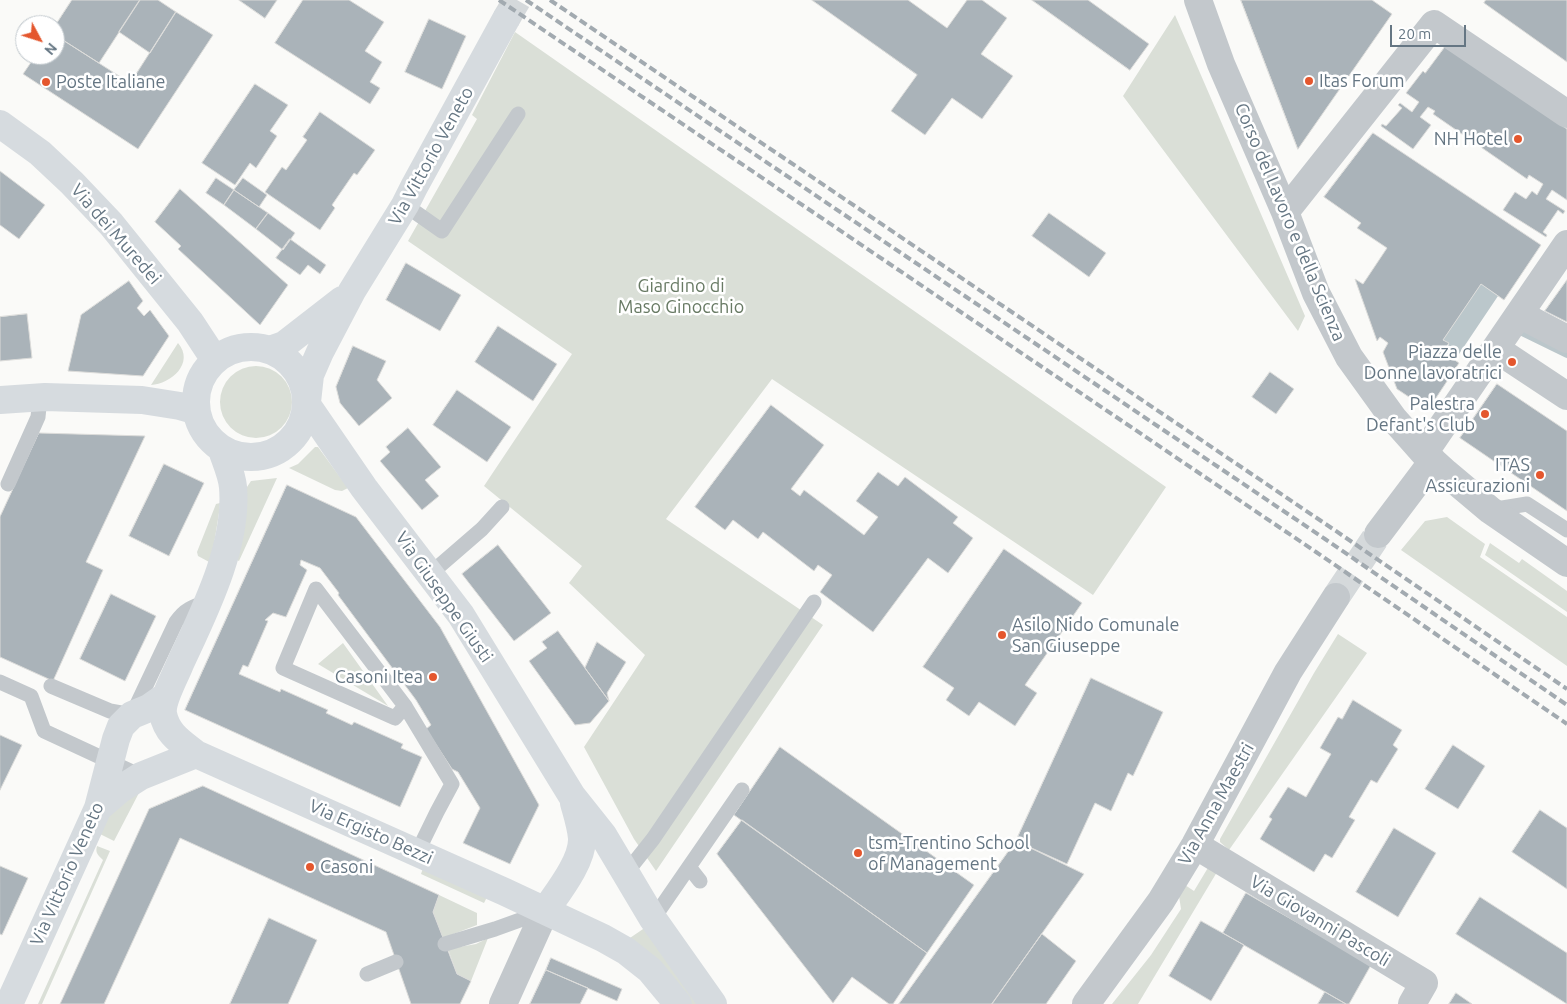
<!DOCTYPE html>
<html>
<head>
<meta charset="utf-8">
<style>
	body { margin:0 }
	#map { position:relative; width:1567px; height:1004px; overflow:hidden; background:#fafaf8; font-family:Ubuntu,sans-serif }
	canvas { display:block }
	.north { position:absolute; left:15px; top:15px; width:50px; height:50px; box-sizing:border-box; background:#fff; border:1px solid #c1c8cd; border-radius:50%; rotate:130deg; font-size:14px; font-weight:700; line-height:20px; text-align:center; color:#657683 }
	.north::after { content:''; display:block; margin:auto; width:18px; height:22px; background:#e4572e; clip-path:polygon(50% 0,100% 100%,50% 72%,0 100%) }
	.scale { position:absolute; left:1390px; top:25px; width:76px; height:22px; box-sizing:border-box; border:2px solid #657683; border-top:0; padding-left:6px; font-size:15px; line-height:18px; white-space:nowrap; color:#657683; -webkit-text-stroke:4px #fff; paint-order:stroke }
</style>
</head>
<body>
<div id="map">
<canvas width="1567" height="1004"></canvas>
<div class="north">N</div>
<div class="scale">20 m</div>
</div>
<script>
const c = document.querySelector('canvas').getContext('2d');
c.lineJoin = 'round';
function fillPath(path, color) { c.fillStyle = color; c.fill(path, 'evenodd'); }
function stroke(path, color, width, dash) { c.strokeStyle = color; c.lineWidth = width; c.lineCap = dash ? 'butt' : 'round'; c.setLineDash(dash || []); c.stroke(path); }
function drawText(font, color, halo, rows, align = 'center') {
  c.font = font + ' Ubuntu,sans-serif'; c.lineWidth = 5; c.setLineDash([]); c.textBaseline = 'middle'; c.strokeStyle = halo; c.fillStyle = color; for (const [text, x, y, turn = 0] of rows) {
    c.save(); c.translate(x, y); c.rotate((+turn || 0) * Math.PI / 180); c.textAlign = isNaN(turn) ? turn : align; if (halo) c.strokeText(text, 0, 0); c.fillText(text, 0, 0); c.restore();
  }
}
fillPath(new Path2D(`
	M1175 15 1305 316 1298 331 1123 96Z
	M515 32 1166 487 1093 595 772 379 666 519 823 625 656 871 634 839 584 747 645 655 569 583 582 566 484 486 572 354 408 241 477 119 472 115Z
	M178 343C195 363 171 384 151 385Z
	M220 402a36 36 0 1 1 72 0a36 36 0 1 1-72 0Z
	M315 447H318L348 488 342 491 335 490 289 468 298 464Z
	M277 478 239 561 232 558 244 506 247 487 251 481Z
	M220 503 219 513 211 563 198 556 197 552 216 504Z
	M1447 517 1485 544 1480 557 1567 617V666L1401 550 1425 521Z
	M1490 543 1519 563 1522 559 1567 591V612L1485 555Z
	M1338 634 1367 653 1229 850 1220 842V839L1314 673Z
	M343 643 388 706 318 664Z
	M141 789 114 841 98 833 112 809Z
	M97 846 110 851 42 1004H38L103 860C98 855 95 853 97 846Z
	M1209 866 1217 872 1138 1004H1112L1151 955 1181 909 1179 896 1185 885 1194 891Z
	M423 868 487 897 484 903 421 874Z
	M439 895 477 913V925L443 938 433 912Z
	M646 927 701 1004H690L627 940Z
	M488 938 471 981 457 974 448 949 476 944Z`), '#dadfd7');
fillPath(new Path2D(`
	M1481 284 1498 296 1455 360 1443 352 1449 344 1443 340Z`), '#bbc7cb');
stroke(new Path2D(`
	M1522 332 1567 354`), '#bbc7cb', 8);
const building = new Path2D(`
	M72 0H140L99 63 55 35V26Z
	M140 0H158L176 12 150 53 119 32Z
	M239 0H277L265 18Z
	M303 0H349L384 22 365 51 382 62 370 82 380 88 370 104 275 43Z
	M812 0H908L947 28 967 0H982L1007 18 981 54 1013 76 982 119 952 98 925 135 891 111 917 75Z
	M1032 0H1088L1149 44 1130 70Z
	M1241 0H1372L1392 14 1298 149Z
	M1486 0H1567V62L1484 3Z
	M176 12 213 35 138 149 23 74 36 55H55V35L130 83Z
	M429 19 466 36 442 89 405 72Z
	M1445 47 1567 129V200L1552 190 1546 199 1565 211 1563 214 1558 210 1543 232 1547 235 1546 237 1503 210 1515 192 1526 199 1532 191 1537 195 1543 184 1529 175 1527 179 1433 114 1435 111 1428 107 1420 117 1431 125 1413 149 1381 126 1382 124 1386 126 1402 108 1398 105 1400 103 1412 112 1419 102 1406 93 1423 71 1425 73Z
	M255 84 288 105 270 131 277 136 256 168 250 163 235 185 202 163Z
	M320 112 375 150 357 175 354 173 332 205 335 208 320 230 265 192 282 167 286 170 307 140 303 137Z
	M1373 133 1541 245 1504 300 1481 284 1443 340 1449 343 1443 352 1459 363 1430 407 1413 396 1412 399 1397 389 1383 352 1388 343 1380 337 1377 341 1355 279 1363 284 1387 248 1357 228 1361 223 1324 197Z
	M0 171 45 205 19 239 0 225Z
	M216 178 234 190 224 205 206 193Z
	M243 178 267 195 259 207 234 190Z
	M180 189 288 285 260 325 178 249 181 246 155 222Z
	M234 190 268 213 256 229 224 205Z
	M268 213 295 233 283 250 256 229Z
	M1049 213 1106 253 1089 277 1032 236Z
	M290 239 326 265 320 274 308 265 300 275 276 258Z
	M406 263 461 295 440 331 386 300Z
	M1567 280V322L1545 311Z
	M129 281 143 301 137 308 144 316 150 310 169 336 143 376 68 371 81 315Z
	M27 314 32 358 0 361V317Z
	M498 326 557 364 533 401 475 362Z
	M353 346 386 361 377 380 392 398 359 426 340 403 336 387Z
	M1270 372 1294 389 1276 414 1252 397Z
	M1497 384 1567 431V511L1460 438Z
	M457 390 511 427 487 462 433 425Z
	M771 405 824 445 791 489 800 496 804 490 864 535 878 517 856 501 878 472 898 486 905 477 958 517 953 523 973 538 948 573 928 558 873 632 820 592 832 575 818 565 814 571 763 532 758 539 733 520 725 530 695 507Z
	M408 428 441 467 425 480 439 496 422 510 380 461 390 452 386 447Z
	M39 433 145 436 86 562 103 570 53 681 0 657V517Z
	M164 464 204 483 169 556 129 536Z
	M287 485 356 517 440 627 539 805 510 864 463 843 480 808 458 772 452 769 426 729 431 725 416 700 338 595 339 593 320 568 301 560 300 565 307 570 286 617 273 613 265 620 268 621 248 667 243 665 239 674 280 692 281 689 328 710 326 713 352 725 354 722 403 744 401 748 422 757 400 807 185 710Z
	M498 545 551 613 514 641 462 574Z
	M1004 549 1082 603 1025 685 1037 693 1015 726 979 702 969 716 946 700 954 688 923 667Z
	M111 594 156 616 125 681 80 659Z
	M558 631 609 701 590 723 575 725 529 661 547 648 542 642Z
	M597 642 626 662 607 693 609 701 585 668Z
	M1091 678 1163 712 1133 776 1128 773 1111 811 1095 803 1067 864 1016 841Z
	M1353 700 1402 730 1393 745 1398 749 1377 783 1371 780 1349 817 1355 820 1332 858 1325 854 1314 872 1260 839 1272 819 1269 817 1288 787 1306 797 1331 754 1320 748 1338 717 1342 719Z
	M0 735 22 745 0 790Z
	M1453 745 1485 766 1458 809 1425 789Z
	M780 747 974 885 927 953 734 815Z
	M203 786 439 895 433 912 457 974 471 981 460 1004H411L386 932 180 838 104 1004H60L149 809Z
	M1540 810 1567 828V889L1512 852Z
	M742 820 927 953 893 1004H889L852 977 833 1003 717 854Z
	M1394 828 1436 853 1398 917 1356 892Z
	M1016 841 1084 874 992 1004H899Z
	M0 866 28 878 2 935 0 934Z
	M1246 893 1371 965 1349 1004H1346L1223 933Z
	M1480 897 1567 953V1004L1456 934Z
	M269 918 317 940 288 1004H230Z
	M1201 921 1244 945 1211 1001 1169 976Z
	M1042 934 1076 961 1046 1004H992Z
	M551 958 622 989 617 1001 546 970Z
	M546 970 588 988 580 1004H530Z
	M1325 992 1346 1004H1318Z
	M1456 993 1472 1004H1449Z`);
fillPath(building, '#aab3b9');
stroke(building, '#dcdcda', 1);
stroke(new Path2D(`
	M1336 597 1378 534`), '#d5d9db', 28, [28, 14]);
stroke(new Path2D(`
	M506 19 517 0`), '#d5d9db', 28, [28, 14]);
stroke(new Path2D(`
	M405 205 442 231 518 114
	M8 484 38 417 40 397
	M1490 510 1527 504 1567 530
	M430 574 482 529 502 507
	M0 682 31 696 44 731 141 776
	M51 686 110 711 132 715 176 622C185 609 192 607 208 602
	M405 706 395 718 283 668 316 589 405 706 452 784 437 812 417 853
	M689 867 700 881
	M626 873 653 839 814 602
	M653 919 742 790
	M445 944 495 929 545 911
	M367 974 396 962`), '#c3c8cc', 15);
stroke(new Path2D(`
	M1198 0 1221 64 1285 212 1316 293 1349 357 1393 418 1424 453 1446 473 1490 510 1567 563
	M1285 212 1434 24 1567 114
	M1519 314 1567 339
	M1496 349 1567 396
	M1424 453 1567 244
	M1378 534 1433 461
	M1195 845 1424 983 1412 1004
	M503 1004 545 911
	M1086 1004 1161 901 1195 845 1288 672 1336 597`), '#c3c8cc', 28);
stroke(new Path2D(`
	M0 124 40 153 72 183 111 224 190 322 215 360
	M196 402a55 55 0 1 1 110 0a55 55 0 1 1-110 0Z
	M270 350 284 345 342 300
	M0 400 45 397 142 400 180 406 194 410
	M307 402 310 375 320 352 352 291 405 205 414 187 506 19
	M307 405 364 488 461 615 572 796 603 835 653 919 713 1004
	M222 450C226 462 232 475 233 487 238 546 204 612 180 664 175 677 161 701 163 714 167 734 181 742 196 754L505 892 603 938 626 951 650 970 678 1004
	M98 808 119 790 141 776 196 754
	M545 911C558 892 583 861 582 838 581 826 577 814 574 803
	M9 1004 98 808 116 739 121 726 132 715 149 708 166 696`), '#d6dbdf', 28);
stroke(new Path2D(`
	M499 0 1316 552 1567 724
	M526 0 1325 539 1567 705
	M550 0 1333 529 1567 689`), '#a2aab0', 4, [8, 4]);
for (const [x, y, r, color] of [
	[1309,81,5,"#e4572e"],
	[46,82,5,"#e4572e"],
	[1518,139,5,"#e4572e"],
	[1512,362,5,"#e4572e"],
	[1485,414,5,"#e4572e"],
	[1540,475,5,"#e4572e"],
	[1002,635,5,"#e4572e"],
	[433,677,5,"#e4572e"],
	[858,853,5,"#e4572e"],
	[310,867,5,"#e4572e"]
]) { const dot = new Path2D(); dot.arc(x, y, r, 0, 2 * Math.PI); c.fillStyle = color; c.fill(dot); stroke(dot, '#fff', 2); }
drawText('18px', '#657683', '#fff', [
	["Itas Forum",1319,81],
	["Poste Italiane",56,82],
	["NH Hotel",1508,139,"right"],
	["Piazza delle",1502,352,"right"],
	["Donne lavoratrici",1502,373,"right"],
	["Palestra",1475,404,"right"],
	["Defant's Club",1475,425,"right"],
	["ITAS",1530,465,"right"],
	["Assicurazioni",1530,486,"right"],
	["Asilo Nido Comunale",1012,625],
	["San Giuseppe",1012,646],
	["Casoni Itea",423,677,"right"],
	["tsm-Trentino School",868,843],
	["of Management",868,864],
	["Casoni",320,867]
], 'left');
drawText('18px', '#657683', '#fff', [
	["Via Vittorio Veneto",431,156,-61],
	["Corso del Lavoro e della Scienza",1290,222,67],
	["Via dei Muredei",116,234,49],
	["Via Giuseppe Giusti",444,597,55],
	["Via Anna Maestri",1216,804,-61],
	["Via Ergisto Bezzi",371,832,24],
	["Via Vittorio Veneto",67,874,-66],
	["Via Giovanni Pascoli",1320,921,31]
]);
drawText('18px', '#687a64', '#fff', [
	["Giardino di",681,286],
	["Maso Ginocchio",681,307]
]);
</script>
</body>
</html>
